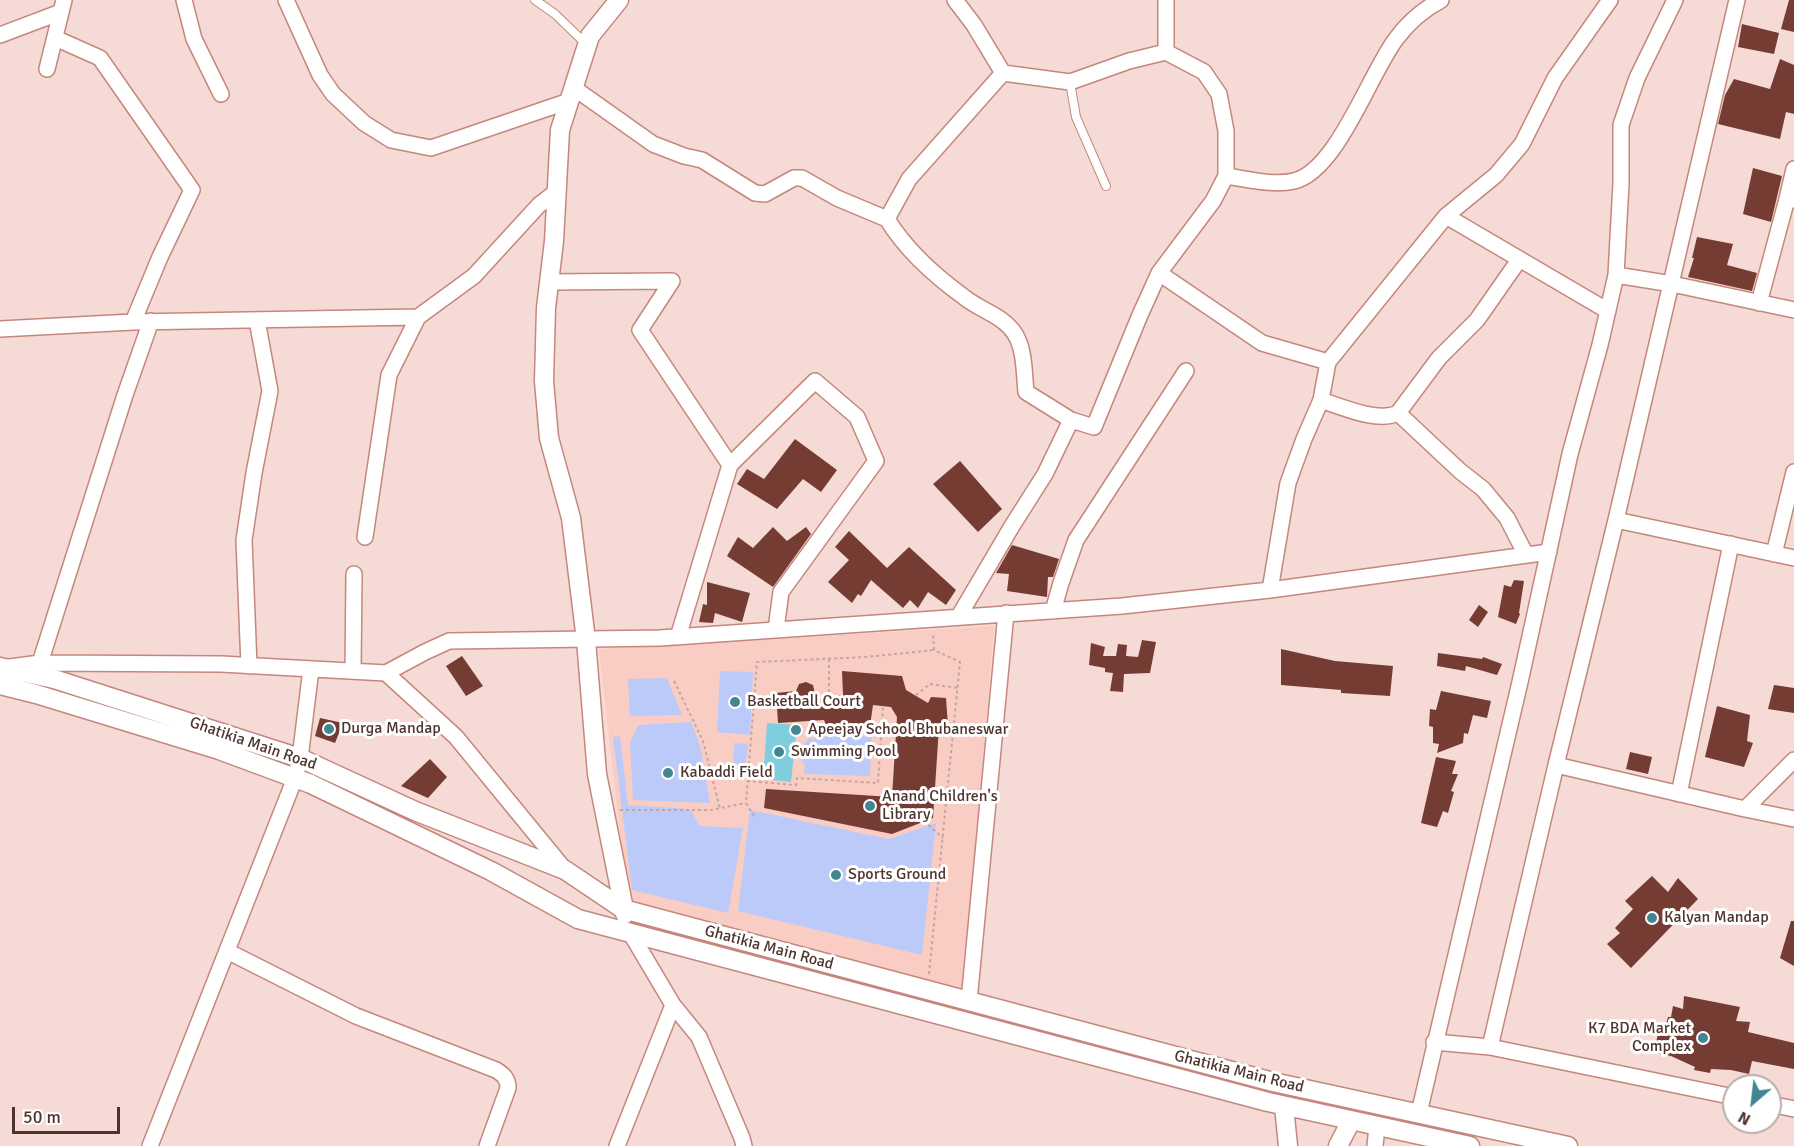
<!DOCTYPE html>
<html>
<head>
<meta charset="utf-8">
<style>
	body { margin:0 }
	#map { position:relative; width:1794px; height:1146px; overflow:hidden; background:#f6dad5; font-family:Signika,sans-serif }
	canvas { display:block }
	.north { position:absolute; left:1722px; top:1074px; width:60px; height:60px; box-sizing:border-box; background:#fff; border:2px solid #b8aeac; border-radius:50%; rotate:208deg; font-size:16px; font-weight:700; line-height:24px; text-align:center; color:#4e342f }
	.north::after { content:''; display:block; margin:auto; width:21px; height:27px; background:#418692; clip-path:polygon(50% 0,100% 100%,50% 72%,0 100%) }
	.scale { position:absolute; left:12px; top:1107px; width:108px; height:27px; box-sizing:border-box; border:3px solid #4e342f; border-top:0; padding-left:8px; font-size:18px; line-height:21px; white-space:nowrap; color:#4e342f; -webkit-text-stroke:4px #fff; paint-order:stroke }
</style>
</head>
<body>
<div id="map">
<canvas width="1794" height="1146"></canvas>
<div class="north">N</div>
<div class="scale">50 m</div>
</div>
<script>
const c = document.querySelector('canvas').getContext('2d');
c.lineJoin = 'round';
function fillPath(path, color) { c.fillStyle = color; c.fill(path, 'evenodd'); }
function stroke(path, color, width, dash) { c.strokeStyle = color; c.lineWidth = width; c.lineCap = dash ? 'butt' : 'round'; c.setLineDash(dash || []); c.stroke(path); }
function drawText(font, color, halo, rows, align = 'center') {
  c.font = font + ' Signika,sans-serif'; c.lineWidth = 6; c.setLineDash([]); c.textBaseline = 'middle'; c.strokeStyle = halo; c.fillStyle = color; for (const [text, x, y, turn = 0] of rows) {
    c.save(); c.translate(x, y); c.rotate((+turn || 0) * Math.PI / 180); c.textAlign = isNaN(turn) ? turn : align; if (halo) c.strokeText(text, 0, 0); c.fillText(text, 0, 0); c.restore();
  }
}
fillPath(new Path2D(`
	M994 626 963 993 628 904 599 649Z`), '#facdc4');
fillPath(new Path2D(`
	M720 671 753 672 750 735 717 732Z
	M667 678 682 715 630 716 628 679Z
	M691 722 700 745 710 803 633 800 630 742 638 725Z
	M819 732 872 737 870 776 804 774 805 765C795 756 802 746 809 738L819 739Z
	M620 736 628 805 690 809 700 826 743 828 728 913 632 890 613 737Z
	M734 743 748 744 745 771 733 768Z
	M750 810 889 839 936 823 922 955 738 911Z`), '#bbcaf9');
fillPath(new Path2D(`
	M767 723 797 725 791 782 763 779Z`), '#7fcedd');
fillPath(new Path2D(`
	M1789 0H1794V32L1781 29Z
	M1742 24 1779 33 1774 54 1738 47Z
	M1780 59 1794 65V114L1786 112 1780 139 1718 124 1725 95 1734 79 1770 89Z
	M1753 168 1782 176 1771 222 1743 214Z
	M1697 237 1733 244 1727 265 1757 273 1752 291 1688 277 1694 258H1692Z
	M795 439 837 470 821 492 803 479 777 509 737 484 747 469 764 479Z
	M960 461 1002 509 978 532 933 484Z
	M773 527 787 541 806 527 811 534 773 587 727 556 738 537 753 548Z
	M849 531 887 568 909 547 956 590 946 605 928 592 918 608 910 600 903 608 871 580 861 596 858 594 852 603 828 582 849 560 835 547Z
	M1012 545 1059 559 1053 577H1048L1047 597 1007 591 1009 574 996 573Z
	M1514 580 1524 581 1519 613 1520 614 1516 624 1498 617 1504 585 1511 587Z
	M707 582 750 593 742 622 715 613 713 623 699 622 703 604 707 605Z
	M1479 605 1488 612 1478 627 1469 620Z
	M1142 640 1156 642 1150 673 1124 674 1123 692 1110 691 1113 673 1105 672V668L1089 665 1091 643 1105 647 1103 656H1116L1118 644 1127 645 1126 656 1138 657Z
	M1281 649 1335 661 1393 666 1390 696 1341 693V690L1281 685Z
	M1438 653 1482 659 1483 657 1502 664 1497 675 1466 666 1465 671 1437 666Z
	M462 656 483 686 466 696 446 666Z
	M842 671 902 676 906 690 928 703 931 697 946 698 948 726 939 727 933 818 892 834 764 808 766 789 892 797 897 717 891 707 873 705 870 726 826 725 824 720 778 723 776 693 796 691 799 684 806 682 813 685 816 699 843 695Z
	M1774 685 1794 688V713L1768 709Z
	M1441 691 1491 701 1487 718 1473 715 1468 734 1464 733 1463 743 1437 753 1439 744 1433 743V727L1429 726 1430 709 1436 710Z
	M1717 706 1750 715 1747 741 1753 743 1744 767 1705 757Z
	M320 718 343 723 335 743 315 736Z
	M1630 752 1652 757 1648 774 1626 769Z
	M1436 757 1456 761 1452 774H1458L1451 791 1454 792 1448 813 1443 811 1437 827 1421 823Z
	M430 759 447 777 428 798 401 786Z
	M1652 876 1668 892 1678 878 1698 899 1631 968 1607 944 1620 933 1615 928 1633 909 1625 901Z
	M1791 921H1794V966L1780 958Z
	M1684 996 1740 1007 1736 1021 1750 1022 1748 1032 1794 1043V1069L1752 1061 1749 1074 1731 1070 1711 1069 1710 1073 1694 1070 1695 1067 1671 1056 1654 1053 1660 1023 1666 1024 1668 1017H1671L1673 1006 1683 1009Z`), '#743c33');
const service = new Path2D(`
	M535 0 555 14 586 44
	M1070 82 1076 117 1106 186`);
const minor = new Path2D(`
	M184 0 194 39 221 94
	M286 0 320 75 333 94 364 123 391 140 431 148 569 101
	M955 0 974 25 1003 73 909 179 887 219C906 250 935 276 964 297 981 311 1003 315 1015 334 1025 350 1024 374 1026 392L1071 420 1045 474 1012 526 959 616
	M0 35 61 12
	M55 38 100 58 192 190 160 257 133 322
	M1166 52V0
	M47 69 64 0
	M1003 73 1070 82 1129 61 1166 52 1204 72 1219 94 1226 131V176L1213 201 1159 273 1140 315 1094 427 1071 420
	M574 88 653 144 684 156 702 160 755 193 765 194 794 178H802L837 198 887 219
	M1226 176C1248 179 1273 186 1294 181 1337 171 1370 73 1396 39 1407 24 1424 9 1441 0
	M1787 199 1794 169
	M1446 216 1496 175 1522 144 1555 78 1610 0
	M1159 273 1262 343 1328 362 1446 216 1608 311
	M1616 275 1672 284 1794 310
	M549 282 672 281 640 330 730 465 678 637
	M1759 303 1787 199 1794 200
	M0 329 133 322 418 317 474 276 539 205 556 192
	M1321 400C1342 407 1378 423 1398 413L1439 358 1477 320 1519 260
	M1398 413 1460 471 1483 489 1507 518 1526 555
	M730 465 815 381 857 417 876 461 781 592 776 629
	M1616 520 1794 558
	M365 537 389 375 418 317
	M1774 554 1794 472
	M1270 590 1288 483 1304 439 1321 400 1328 362
	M1053 611 1061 583 1076 540 1186 371
	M40 663 125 395 151 321
	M249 666 244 540 254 473 270 391 257 320
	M10 667 40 663 221 664 386 673 425 652 449 641 660 638 1122 606 1270 590 1549 552
	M353 671 354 574
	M386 673 456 737 565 870
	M1556 765 1616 520 1737 0
	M1679 794 1731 544
	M1745 809 1794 819
	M631 934 673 1005 699 1037 742 1138 744 1146
	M227 951 356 1016 496 1070C504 1075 508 1079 508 1088L487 1146
	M969 1001 1006 613
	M1434 1042 1490 1047 1556 765 1745 809 1794 760
	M1490 1047 1734 1097
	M1770 1104 1794 1109
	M1419 1113 1520 682 1570 454 1600 345 1616 275 1621 183V125L1637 78 1675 0
	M150 1146 295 778 300 758 311 669
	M617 1146 673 1005
	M1375 1146 1377 1126`);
const tertiary = new Path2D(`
	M619 0 590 36 560 130 554 241 546 308 544 381 549 438 571 518 586 640 597 774 625 914
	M0 667 54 679 300 758 415 811 565 870 623 909 1273 1082 1568 1146
	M0 685 36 694 219 750 311 784 491 871 578 919 1268 1102 1470 1146
	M1284 1106 1288 1146
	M1338 1146 1351 1121`);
stroke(service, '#c5877c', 10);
stroke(minor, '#c5877c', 18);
stroke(tertiary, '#c5877c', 21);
stroke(new Path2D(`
	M829 659V697
	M674 681 703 741 720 809
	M916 695 930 684 958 688
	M816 728 881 732
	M747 781 796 785 797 778 878 783 883 706
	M620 810H711L746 803
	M754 816 746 803 757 662 866 657 934 650
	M924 821 943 838
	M929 974 960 662 934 650 933 633`), '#c1a6a1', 2, [3, 3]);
stroke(service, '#fff', 8);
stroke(minor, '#fff', 15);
stroke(tertiary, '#fff', 18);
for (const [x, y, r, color] of [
	[735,702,6,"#418692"],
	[329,729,6,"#418692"],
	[796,730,6,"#418692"],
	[779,752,6,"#418692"],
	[668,773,6,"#418692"],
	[870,806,6,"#418692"],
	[836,875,6,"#418692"],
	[1652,918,6,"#418692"],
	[1703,1038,6,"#418692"]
]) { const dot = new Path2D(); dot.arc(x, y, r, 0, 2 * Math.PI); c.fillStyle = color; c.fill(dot); stroke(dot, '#fff', 2); }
drawText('16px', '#4e342f', '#fff', [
	["Basketball Court",747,702],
	["Durga Mandap",341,729],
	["Apeejay School Bhubaneswar",808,730],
	["Swimming Pool",791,752],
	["Kabaddi Field",680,773],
	["Anand Children's",882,797],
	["Library",882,815],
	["Sports Ground",848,875],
	["Kalyan Mandap",1664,918],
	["K7 BDA Market",1691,1029,"right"],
	["Complex",1691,1047,"right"]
], 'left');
drawText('16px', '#4e342f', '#fff', [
	["Ghatikia Main Road",253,744,19],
	["Ghatikia Main Road",769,948,15],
	["Ghatikia Main Road",1239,1072,14]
]);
</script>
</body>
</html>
